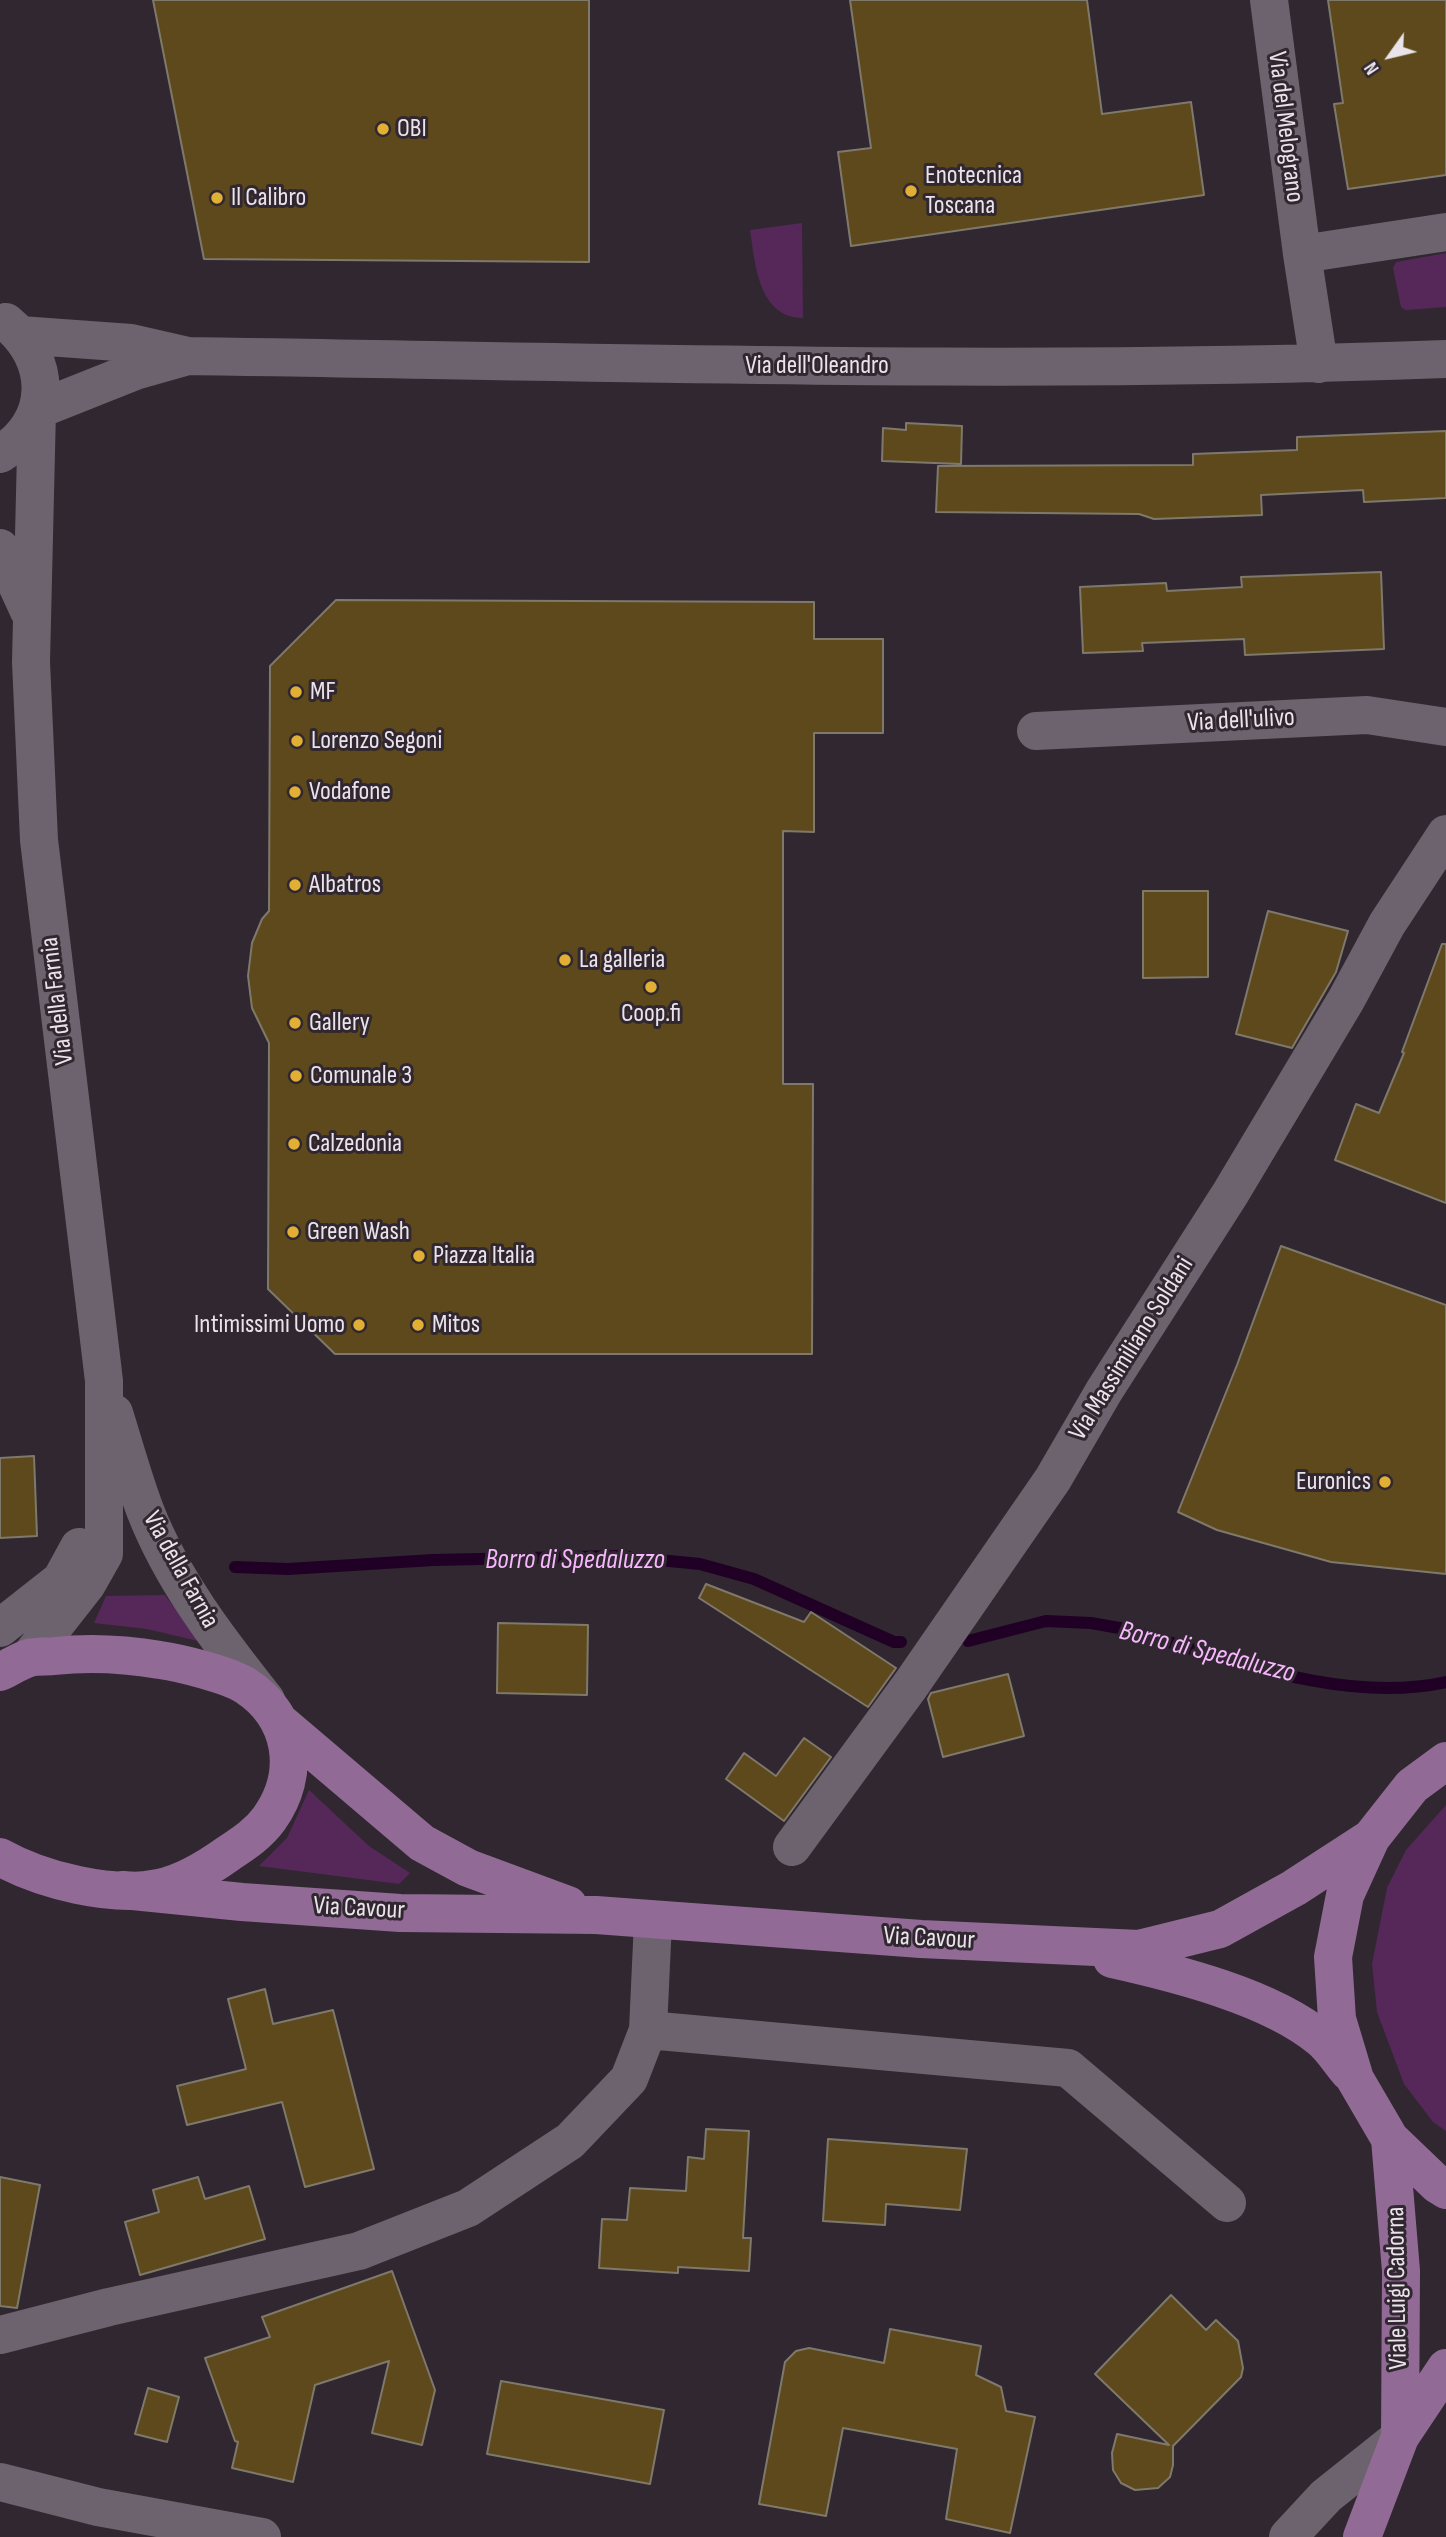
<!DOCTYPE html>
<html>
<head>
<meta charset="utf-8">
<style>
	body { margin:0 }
	#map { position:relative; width:1446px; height:2537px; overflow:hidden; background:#302731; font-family:"Sofia Sans Condensed",sans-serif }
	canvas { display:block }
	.north { position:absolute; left:1355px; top:21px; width:70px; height:70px; -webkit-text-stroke:5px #302731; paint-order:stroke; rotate:236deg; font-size:19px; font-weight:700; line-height:28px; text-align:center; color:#eae4ea }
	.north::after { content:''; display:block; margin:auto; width:24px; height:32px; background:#eae4ea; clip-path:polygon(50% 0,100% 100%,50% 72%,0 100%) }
</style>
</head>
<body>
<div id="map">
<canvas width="1446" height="2537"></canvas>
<div class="north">N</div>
</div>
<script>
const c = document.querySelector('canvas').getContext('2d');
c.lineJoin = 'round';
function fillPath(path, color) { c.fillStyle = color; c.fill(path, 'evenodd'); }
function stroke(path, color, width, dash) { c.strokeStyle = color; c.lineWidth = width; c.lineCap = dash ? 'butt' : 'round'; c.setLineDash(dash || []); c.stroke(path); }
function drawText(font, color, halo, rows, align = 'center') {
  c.font = font + ' "Sofia Sans Condensed",sans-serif'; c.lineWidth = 6; c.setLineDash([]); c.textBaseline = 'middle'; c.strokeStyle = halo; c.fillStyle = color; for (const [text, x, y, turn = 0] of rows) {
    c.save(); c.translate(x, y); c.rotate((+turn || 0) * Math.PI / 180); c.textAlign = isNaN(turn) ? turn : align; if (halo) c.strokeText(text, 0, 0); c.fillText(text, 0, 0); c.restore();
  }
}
fillPath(new Path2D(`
	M802 223 803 318C758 318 755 262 750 230Z
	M1446 253V307L1406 310 1401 307 1393 268 1396 262Z
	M165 1595 198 1641 147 1629 94 1623 106 1596Z
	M309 1790 369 1846 410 1873 399 1884 259 1866 287 1838Z
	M1446 1805V2131L1433 2122 1404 2084 1377 2012 1372 1964 1387 1888 1406 1850Z`), '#552859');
stroke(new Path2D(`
	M235 1567 288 1569 433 1560 619 1556 700 1564 754 1579 894 1642H901
	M968 1641 1046 1621 1091 1623 1125 1629C1224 1657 1343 1705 1446 1682`), '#210025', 12);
const building = new Path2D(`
	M153 0H589V262L204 259Z
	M850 0H1087L1102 114 1191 102 1204 195 851 246 838 152 871 148Z
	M1328 0H1446V175L1348 189 1334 104 1343 103Z
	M906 423 962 426 961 464 882 461 883 428 906 430Z
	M1446 431V498L1364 502 1363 490 1261 495 1262 515 1154 519 1139 514 936 512 938 466 1193 465V454L1297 450V437Z
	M1381 572 1384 649 1245 655 1244 639 1142 643 1143 651 1083 653 1080 587 1166 583 1167 591 1242 587 1241 577Z
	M336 600 814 602V639H883V733H814V832L783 831V1084H813L812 1354H335L268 1289 269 1043 252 1008 248 976 252 943 262 919 269 911 270 666Z
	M1143 891H1208V977L1143 978Z
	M1268 911 1348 931 1336 972 1292 1048 1236 1034Z
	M1442 944H1446V1203L1335 1160 1356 1104 1379 1113 1404 1053 1402 1052Z
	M1281 1246 1446 1305V1574L1331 1562 1217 1530 1178 1512 1237 1365Z
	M34 1456 37 1536 0 1538V1458Z
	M706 1584 804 1622 811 1612 896 1668 868 1707 699 1598Z
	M498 1623 588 1625 587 1695 497 1693Z
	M1008 1674 1024 1736 943 1757 928 1699 931 1693Z
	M804 1738 831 1757 784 1821 726 1779 744 1753 776 1776Z
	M265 1989 273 2024 333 2010 374 2169 305 2187 282 2102 187 2125 177 2086 246 2069 228 1999Z
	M706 2129 749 2131 743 2238H751L749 2271 678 2267V2273L599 2268 602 2219 627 2220 630 2188 686 2191 688 2157 704 2159Z
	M828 2139 967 2149 960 2210 886 2204 885 2225 823 2221Z
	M0 2177 40 2185 17 2308 0 2306Z
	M198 2177 205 2199 249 2186 265 2239 140 2275 125 2222 159 2212 153 2190Z
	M392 2271 435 2390 422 2445 372 2433 389 2361 315 2385 293 2482 232 2468 238 2442 235 2441 205 2358 270 2337 262 2317Z
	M1171 2295 1206 2330 1216 2320 1238 2341 1243 2368 1241 2377 1173 2446V2465L1170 2477 1158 2488 1135 2490 1121 2483 1113 2470 1112 2453 1117 2434 1169 2445 1095 2374Z
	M890 2329 981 2346 976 2375 1001 2387 1006 2411 1035 2417 1010 2533 946 2519 957 2449 843 2428 826 2516 759 2504 785 2362 796 2351 809 2348 884 2363Z
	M501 2381 664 2410 650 2484 487 2454Z
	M148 2388 179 2397 167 2442 135 2434Z`);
fillPath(building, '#5d491b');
stroke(building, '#7f796c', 2);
stroke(new Path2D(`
	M1269 0 1302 254 1319 364
	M1302 254 1446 232
	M20 335 131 343 188 356C607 362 1027 375 1446 359
	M0 454C53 422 53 360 6 322
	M0 548 29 611
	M1036 731 1367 715 1446 727
	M114 1413C124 1445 133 1478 145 1510 172 1580 220 1642 266 1700
	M0 1628 61 1580 79 1547
	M29 1658 87 1584 104 1554V1381L39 840 31 662 37 410 135 371 188 356
	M792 1847 910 1686 1053 1479 1104 1391 1230 1194 1346 1000 1387 924 1446 834
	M648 2030 1068 2068 1227 2203
	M0 2335 109 2307 359 2251 468 2208 570 2141 629 2079 648 2030 653 1921
	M0 2482 98 2507 262 2537
	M1288 2537 1326 2496 1400 2437`), '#6d636e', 38);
stroke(new Path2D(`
	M0 1672C9 1668 19 1661 29 1658 36 1656 47 1657 55 1656 91 1652 124 1654 160 1660 181 1663 229 1675 246 1686 293 1717 302 1773 269 1819 258 1834 244 1843 229 1853 208 1868 184 1883 159 1888 112 1898 41 1880 0 1857
	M282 1724 422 1843 468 1868 568 1905
	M1446 1761 1412 1786 1371 1838 1345 1895 1333 1957 1337 2019 1355 2079 1390 2139 1438 2185 1446 2190
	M123 1890 242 1902 400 1913 596 1915 921 1939 1139 1949 1220 1929 1294 1888 1371 1838
	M1112 1959C1175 1973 1271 1997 1321 2039 1332 2048 1340 2062 1349 2072
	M1390 2139 1401 2271 1400 2437
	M1362 2537 1400 2437 1446 2368`), '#926a96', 38);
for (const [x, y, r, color] of [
	[383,129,7,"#e1af34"],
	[911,191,7,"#e1af34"],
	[217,198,7,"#e1af34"],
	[296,692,7,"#e1af34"],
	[297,741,7,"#e1af34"],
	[295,792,7,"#e1af34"],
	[295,885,7,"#e1af34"],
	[565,960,7,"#e1af34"],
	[651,987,7,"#e1af34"],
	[295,1023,7,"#e1af34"],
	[296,1076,7,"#e1af34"],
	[294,1144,7,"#e1af34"],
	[293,1232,7,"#e1af34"],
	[419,1256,7,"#e1af34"],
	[359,1325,7,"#e1af34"],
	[418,1325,7,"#e1af34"],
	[1385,1482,7,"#e1af34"]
]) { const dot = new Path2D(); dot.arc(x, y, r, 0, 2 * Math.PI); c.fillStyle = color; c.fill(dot); stroke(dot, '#302731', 2.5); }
drawText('26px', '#eae4ea', '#302731', [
	["Via del Melograno",1285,127,83],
	["Via dell'Oleandro",817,366],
	["Via dell'ulivo",1241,721,-3],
	["Via della Farnia",58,1001,-97],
	["Via Massimiliano Soldani",1132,1349,-58],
	["Via della Farnia",180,1570,61],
	["Via Cavour",359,1909,3],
	["Via Cavour",929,1939,3],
	["Viale Luigi Cadorna",1398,2288,-91]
]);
drawText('26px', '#eae4ea', '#302731', [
	["OBI",397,129],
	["Enotecnica",925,176],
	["Toscana",925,206],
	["Il Calibro",231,198],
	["MF",310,692],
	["Lorenzo Segoni",311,741],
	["Vodafone",309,792],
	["Albatros",309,885],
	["La galleria",579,960],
	["Coop.fi",651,1014,"center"],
	["Gallery",309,1023],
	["Comunale 3",310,1076],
	["Calzedonia",308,1144],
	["Green Wash",307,1232],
	["Piazza Italia",433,1256],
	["Intimissimi Uomo",345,1325,"right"],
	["Mitos",432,1325],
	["Euronics",1371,1482,"right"]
], 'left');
drawText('italic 28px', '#f7b7fc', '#302731', [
	["Borro di Spedaluzzo",575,1561],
	["Borro di Spedaluzzo",1207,1653,14]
]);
</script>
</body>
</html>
